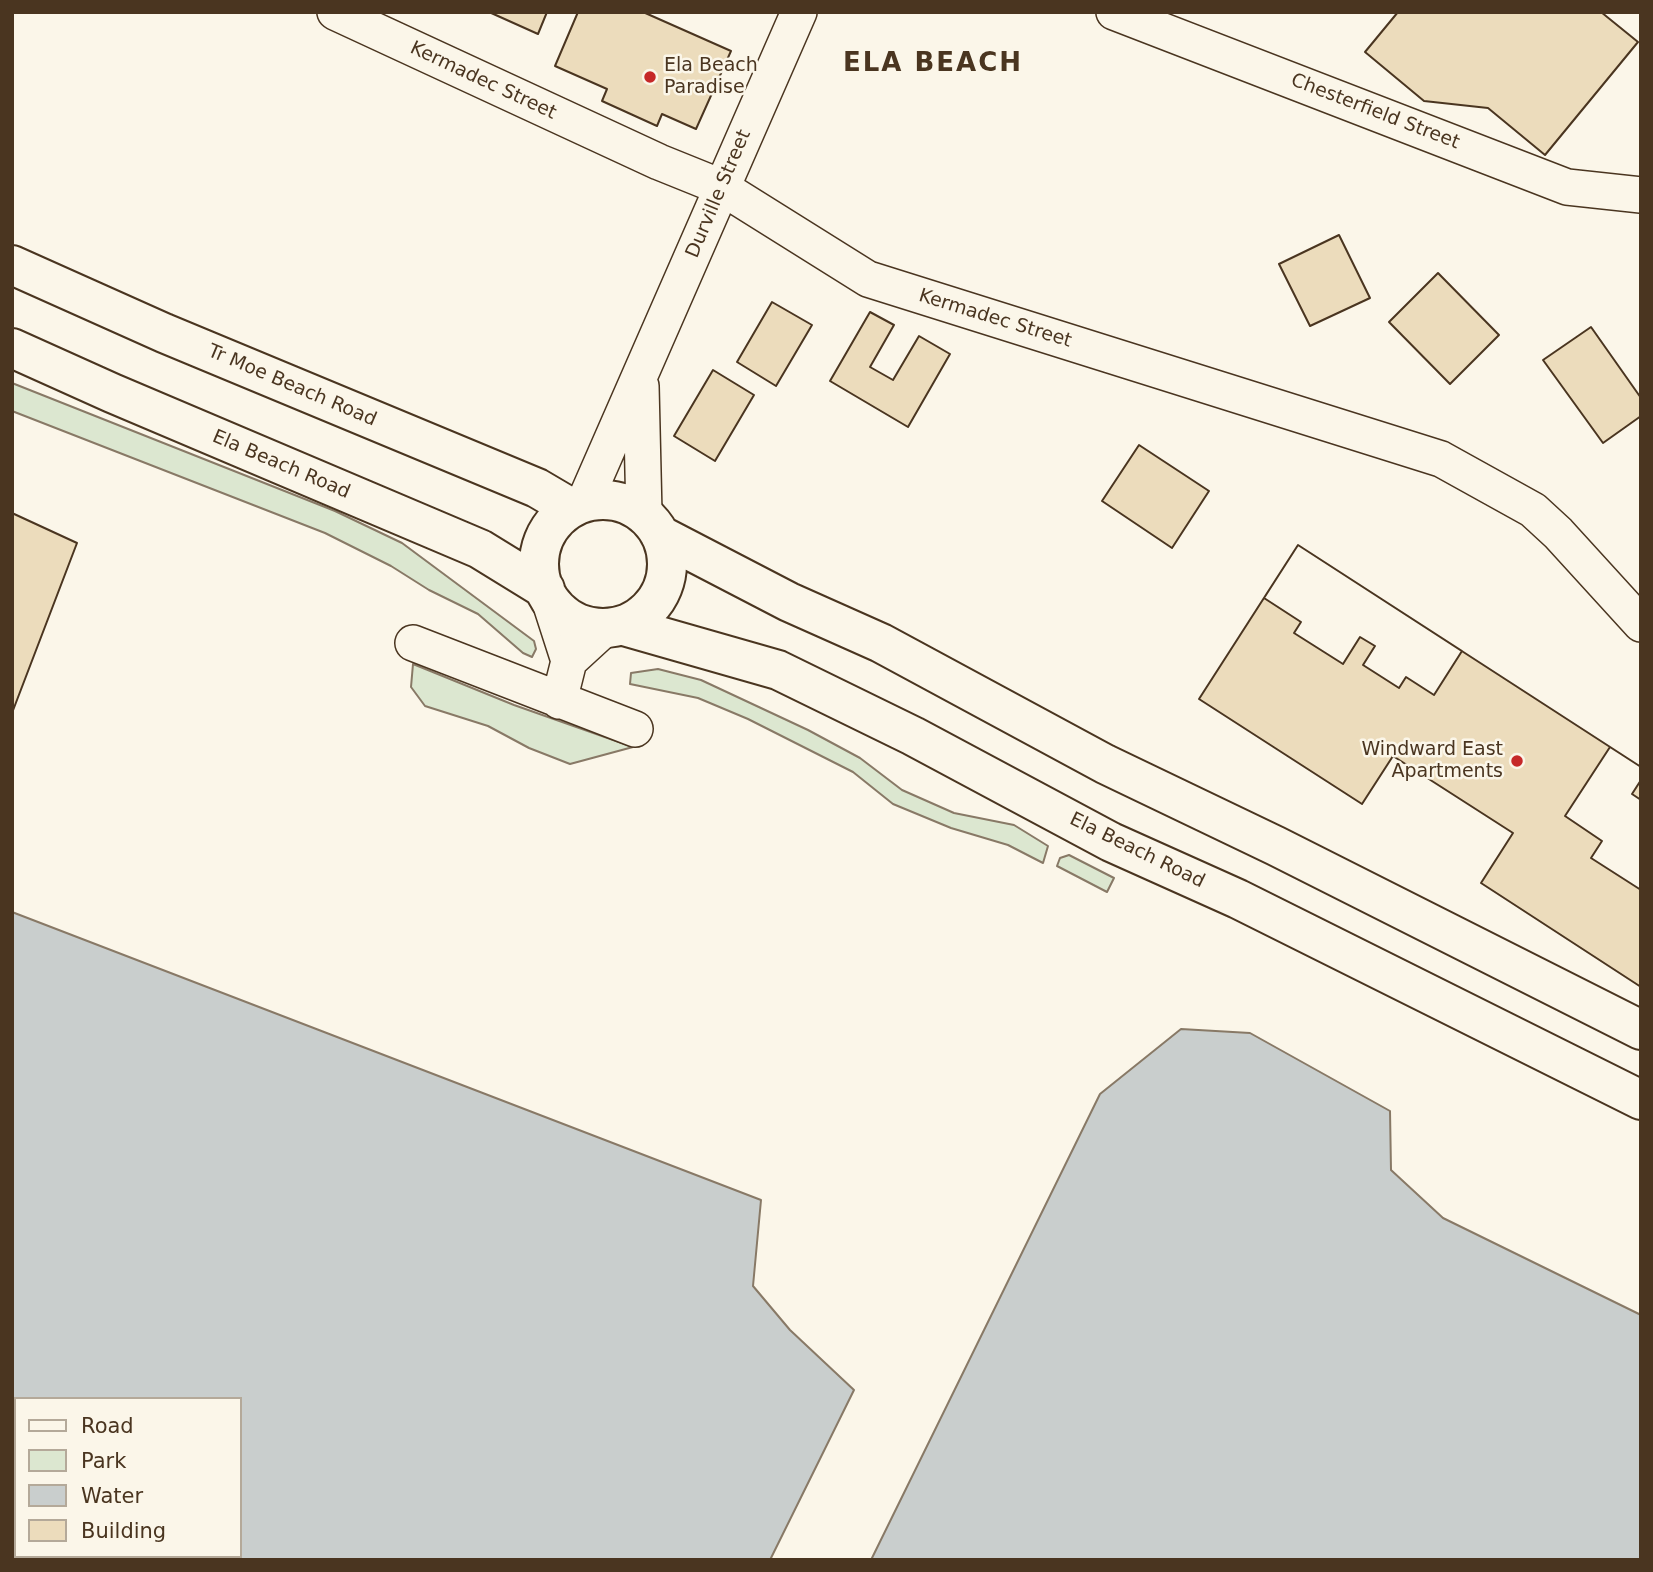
<!DOCTYPE html>
<html>
<head>
<meta charset="utf-8">
<style>
	body { margin:0 }
	#map { position:relative; width:1653px; height:1572px; overflow:hidden; background:#fbf6e9; font-family:"DejaVu Sans",sans-serif }
	canvas { display:block }
	.frame { position:absolute; inset:0; border:14px solid #4a3520; pointer-events:none }
	.legend { position:absolute; left:14px; top:1397px; width:228px; height:161px; box-sizing:border-box; background:#fbf6e9; border:2px solid #b4a999; margin:0; padding:9px 12px; list-style:none; font-size:21px; color:#4a3520 }
	.legend li { display:flex; align-items:center; gap:14px; height:35px }
	.legend b { width:35px; border:2px solid #b4a999 }
</style>
</head>
<body>
<div id="map">
<canvas width="1653" height="1572"></canvas>
<div class="frame"></div>
<ul class="legend">
<li><b style="height:9px;background:#fbf6e9"></b>Road</li>
<li><b style="height:19px;background:#dce7d0"></b>Park</li>
<li><b style="height:19px;background:#c9cecd"></b>Water</li>
<li><b style="height:19px;background:#ecdcbc"></b>Building</li>
</ul>
</div>
<script>
const c = document.querySelector('canvas').getContext('2d');
c.lineJoin = 'round';
function fillPath(path, color) { c.fillStyle = color; c.fill(path, 'evenodd'); }
function stroke(path, color, width, dash) { c.strokeStyle = color; c.lineWidth = width; c.lineCap = dash ? 'butt' : 'round'; c.setLineDash(dash || []); c.stroke(path); }
function drawText(font, color, halo, rows, align = 'center') {
  c.font = font + ' "DejaVu Sans",sans-serif'; c.lineWidth = 5; c.setLineDash([]); c.textBaseline = 'middle'; c.strokeStyle = halo; c.fillStyle = color; for (const [text, x, y, turn = 0] of rows) {
    c.save(); c.translate(x, y); c.rotate((+turn || 0) * Math.PI / 180); c.textAlign = isNaN(turn) ? turn : align; if (halo) c.strokeText(text, 0, 0); c.fillText(text, 0, 0); c.restore();
  }
}
const green = new Path2D(`
	M12 383 335 511 402 543 534 641 536 649 532 657 523 653 478 614 429 590 391 566 325 533 12 411Z
	M413 664 514 705 633 747 570 764 529 748 488 726 425 706 411 687Z
	M658 669 701 680 808 730 860 758 902 790 954 813 1014 825 1048 846 1043 863 1008 845 951 828 893 804 853 772 748 719 698 698 630 684 631 673Z
	M1069 855 1114 878 1107 892 1057 866 1060 858Z`);
fillPath(green, '#dce7d0');
stroke(green, '#887966', 2);
const water = new Path2D(`
	M12 912 761 1200 753 1286 790 1330 854 1390 770 1560H12ZM16 1399H240V1556H16Z
	M1181 1029 1250 1033 1390 1111 1391 1170 1443 1218 1641 1315V1560H871L1100 1094Z`);
fillPath(water, '#c9cecd');
stroke(water, '#887966', 2);
const building = new Path2D(`
	M489 12H547L538 34Z
	M578 12H643L731 51 696 129 662 114 657 126 602 101 607 89 555 66Z
	M1398 12H1601L1638 42 1545 155 1488 108 1424 101 1365 52Z
	M1339 235 1370 298 1310 326 1279 264Z
	M1438 273 1499 335 1450 384 1389 322Z
	M772 302 812 325 776 386 737 362Z
	M870 312 894 325 870 367 893 380 919 336 950 354 908 427 830 381Z
	M1591 327 1641 398V416L1603 443 1543 360Z
	M713 370 754 395 715 461 674 436Z
	M1139 445 1209 491 1172 548 1102 501Z
	M12 513 77 543 12 713Z
	M1298 545 1462 651 1434 695 1406 677 1399 688 1363 665 1375 646 1360 637 1343 664 1294 633 1301 622 1264 598Z
	M1298 545 1641 767V987L1481 883 1513 833 1393 756 1362 804 1199 699Z
	M1610 747 1641 767V780L1632 794 1641 800V890L1591 858 1602 841 1565 816Z`);
fillPath(building, '#ecdcbc');
stroke(building, '#4a3520', 2);
const minor = new Path2D(`
	M335 12 659 162 721 187 868 279 1441 459 1533 510 1558 533 1641 624
	M1114 12 1567 187 1641 195
	M641 386 644 514
	M584 503 799 12
	M550 602 569 661 559 701
	M413 643 635 729
	M569 661 605 628`);
const highway = new Path2D(`
	M12 265 164 333 537 488 571 508
	M12 348 112 393 480 549 545 589
	M539 564a64 64 0 1 1 128 0a64 64 0 1 1-128 0Z
	M660 535 789 602 881 643 1105 764 1276 846 1641 1030
	M624 626 778 670 913 736 1111 842 1238 899 1641 1100`);
stroke(minor, '#4a3520', 38);
stroke(highway, '#4a3520', 42);
stroke(minor, '#fbf6e9', 35);
stroke(highway, '#fbf6e9', 38);
for (const [x, y, r, color] of [
	[650,77,7,"#c62828"],
	[1517,761,7,"#c62828"]
]) { const dot = new Path2D(); dot.arc(x, y, r, 0, 2 * Math.PI); c.fillStyle = color; c.fill(dot); stroke(dot, '#fbf6e9', 2.5); }
drawText('19px', '#4a3520', '#fbf6e9', [
	["Ela Beach",664,66],
	["Paradise",664,88],
	["Windward East",1503,750,"right"],
	["Apartments",1503,772,"right"]
], 'left');
drawText('19px', '#4a3520', '#fbf6e9', [
	["Kermadec Street",483,81,25],
	["Chesterfield Street",1375,112,21],
	["Durville Street",719,194,-67],
	["Kermadec Street",995,319,17],
	["Tr Moe Beach Road",292,386,23],
	["Ela Beach Road",281,465,23],
	["Ela Beach Road",1137,851,26]
]);
c.letterSpacing = '2px';
drawText('bold 26px', '#4a3520', '#fbf6e9', [
	["ELA BEACH",933,64]
]);
c.letterSpacing = '0px';
</script>
</body>
</html>
